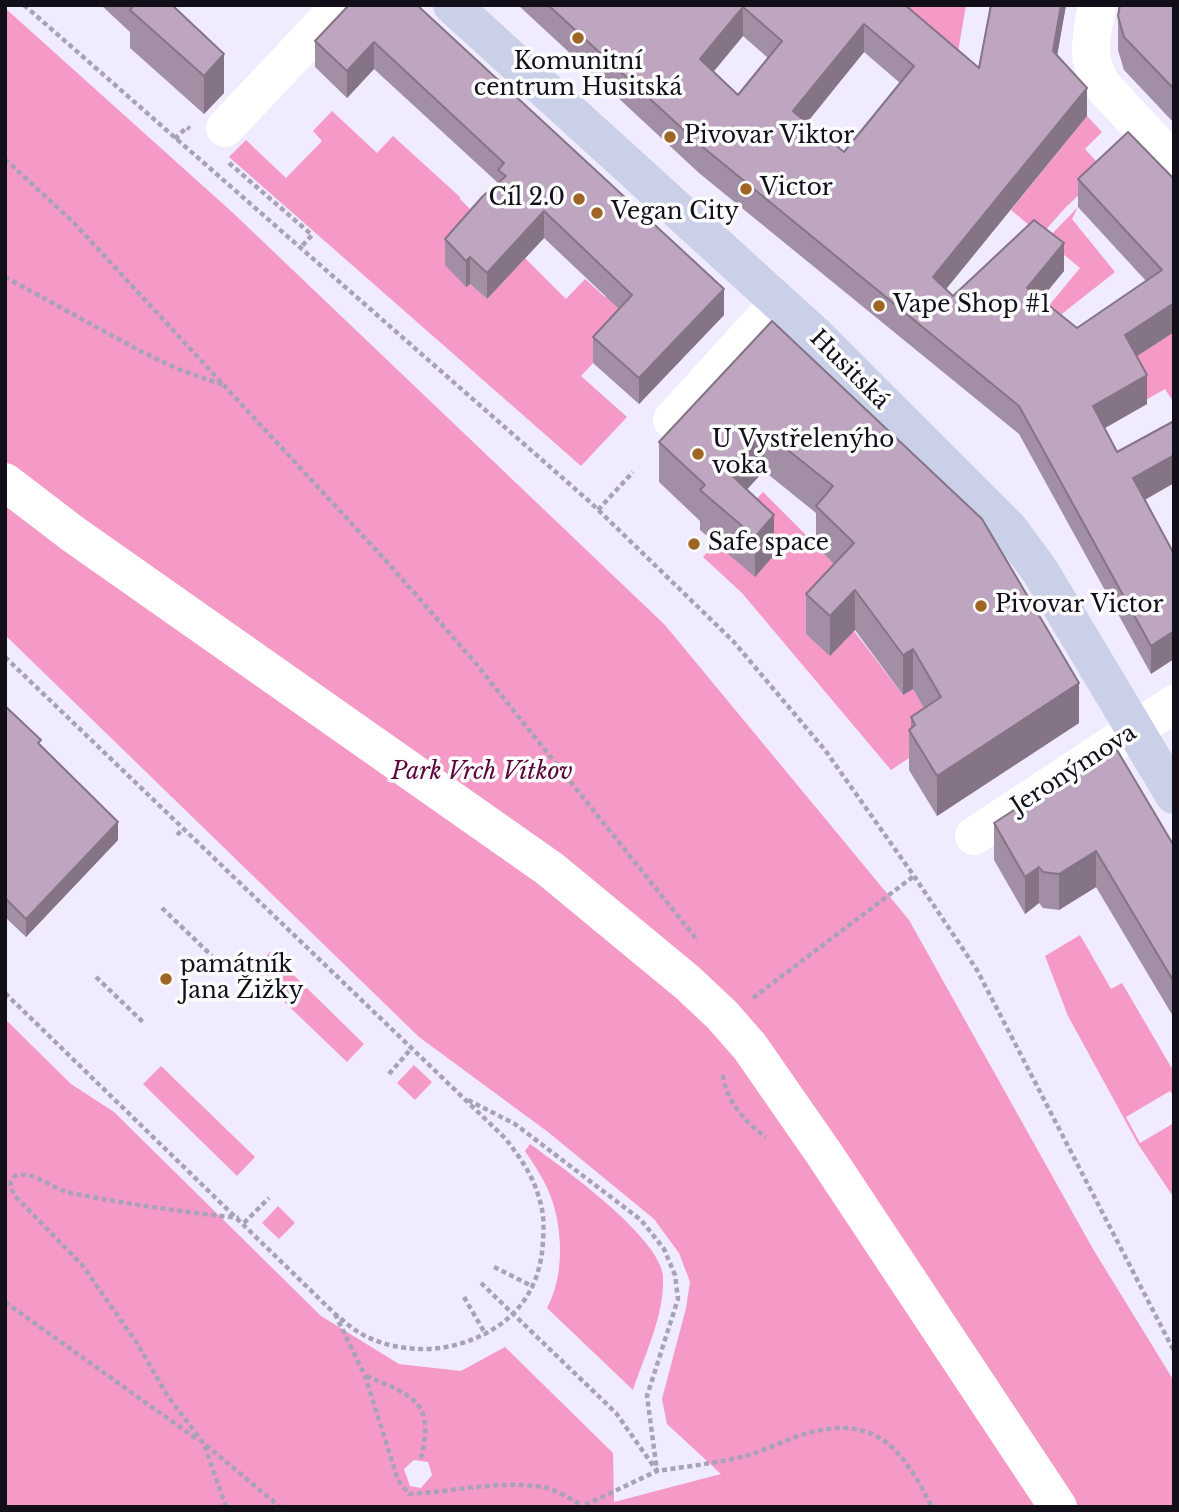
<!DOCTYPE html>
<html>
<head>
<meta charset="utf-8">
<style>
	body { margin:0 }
	#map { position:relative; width:1179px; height:1512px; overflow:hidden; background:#f0ebff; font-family:"Libre Baskerville",serif }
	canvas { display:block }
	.frame { position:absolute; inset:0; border:7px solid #120f1a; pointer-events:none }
</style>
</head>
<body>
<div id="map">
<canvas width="1179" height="1512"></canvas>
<div class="frame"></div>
</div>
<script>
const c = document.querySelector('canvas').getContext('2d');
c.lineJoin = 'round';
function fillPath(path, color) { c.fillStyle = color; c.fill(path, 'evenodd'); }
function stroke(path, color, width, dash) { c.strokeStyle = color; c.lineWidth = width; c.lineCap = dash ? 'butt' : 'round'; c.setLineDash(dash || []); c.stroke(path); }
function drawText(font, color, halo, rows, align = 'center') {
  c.font = font + ' "Libre Baskerville",serif'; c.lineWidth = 7; c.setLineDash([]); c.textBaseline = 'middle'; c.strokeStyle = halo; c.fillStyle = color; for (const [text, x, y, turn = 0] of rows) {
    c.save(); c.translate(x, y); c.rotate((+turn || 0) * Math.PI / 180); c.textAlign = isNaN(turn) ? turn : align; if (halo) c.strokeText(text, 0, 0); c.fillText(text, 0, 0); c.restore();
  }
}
fillPath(new Path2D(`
	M872 5H966L954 76Z
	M5 8 232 212 665 625 909 920 1093 1249 1174 1381V1507H5V1019L71 1084 114 1112 321 1316 399 1364 461 1371 505 1347 613 1453 614 1502 721 1474 667 1424 662 1399 686 1308 690 1282 679 1253 654 1219 548 1132 419 1037 5 635ZM414 1460 428 1462 432 1475 421 1488 410 1486 404 1469Z
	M332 111 377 153 393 136 460 197V199L483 222 470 284 487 299 525 258 566 299 585 279 605 297 610 292 636 317 581 376 627 417 581 466 229 157 246 140 286 178 322 141 313 131Z
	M1087 116 1102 132 1085 149 1098 163 1122 155 1066 207 1041 235 1011 210Z
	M1078 207 1072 219 1115 272 1058 317 1047 308 1080 268 1046 240Z
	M1174 332V403L1165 389 1146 400 1125 364Z
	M763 492 854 583 830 656 854 631 903 695 913 689 942 736 891 770 742 593 703 557Z
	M1080 935 1111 989 1122 983 1174 1072V1096L1170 1091 1126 1117 1140 1143 1174 1123V1198L1138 1144 1068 1016 1045 956Z
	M270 952 364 1044 347 1062 252 971Z
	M414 1065 432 1082 415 1100 397 1083Z
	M161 1066 255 1157 237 1176 143 1084Z
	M530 1144C562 1167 660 1237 663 1276 665 1314 645 1354 633 1390L547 1308C564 1277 563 1233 552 1200 546 1182 535 1166 525 1151Z
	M278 1206 295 1223 279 1239 262 1223Z`), '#f599c7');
stroke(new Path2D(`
	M24 5 590 502 733 641 825 750 914 876 977 970 1174 1351
	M175 139 187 127 190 129
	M5 159 74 223 389 564 473 660 698 941
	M229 163 312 235 300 248
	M5 277 142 352 178 369 223 385
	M598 510 633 472
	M5 657 505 1138C519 1156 533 1175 539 1198 544 1212 544 1226 543 1240 541 1294 510 1329 459 1344 429 1353 388 1350 360 1333 351 1328 343 1320 335 1314L5 993
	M177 835 183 829
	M162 908 212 956
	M96 977 145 1024
	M753 998 914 876
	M389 1074 411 1049
	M723 1075C725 1099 746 1124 766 1137
	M468 1100 515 1124 641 1220 664 1249 675 1275 678 1299 647 1396 657 1471 581 1507
	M244 1223 269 1198
	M494 1267 534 1287
	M481 1283 616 1413 657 1471C689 1466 721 1463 752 1454 771 1448 789 1438 808 1433 878 1414 903 1451 932 1507
	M464 1297 486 1335
	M5 1302 198 1440
	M335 1314 365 1376 398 1480 409 1494C451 1492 501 1480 542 1487 555 1489 570 1499 582 1505
	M366 1376C415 1396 436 1403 420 1461
	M206 1445 280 1507
	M226 1507 204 1444 167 1395 137 1343 82 1265 17 1198C11 1191 7 1184 15 1176 34 1170 52 1189 71 1193 126 1204 183 1212 239 1218`), '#a7a3b4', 4.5, [5, 3.5]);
stroke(new Path2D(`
	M1097 5C1092 37 1084 56 1102 85L1174 163
	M225 128 341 5
	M672 420 779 302
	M5 482 73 534 550 869 688 983 722 1015 750 1047 825 1155 1058 1507
	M974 836 1174 704`), '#fff', 38);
stroke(new Path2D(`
	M452 5 814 334 1010 530 1040 571 1174 795`), '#c9d0e8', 38);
fillPath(new Path2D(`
	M101 5H172L224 93 204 114 130 48V32Z
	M349 5 724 315 639 404 593 363V337L619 309 544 238 487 299 470 284 466 287 445 265V239L498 183 374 69 347 98 315 67V41Z
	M518 5H905L979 68 991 5H1066L1057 55 1087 116 946 289 953 296 1064 271 1041 299 1077 328 1146 281 1078 207V179H1174V332L1137 356 1147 404 1104 428 1117 452 1174 483 1145 500 1174 554 1151 674 1019 434 699 173ZM743 36 768 58 738 95 713 72ZM864 52 900 83 844 152 830 144 807 123Z
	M1174 5V123L1124 70 1118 50V16Z
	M772 321 1079 723 937 816 909 770V730L911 729V717L924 708 913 689 903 695 855 630 830 656 806 634V594L834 564 816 546V513L764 471 747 489 774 555 755 577 700 530V521L659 482V442Z
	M5 706 41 746 118 840 26 937 5 917Z
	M994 823 1174 846V1018L1096 887 1059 910 1043 908 1039 903 1025 914 994 860Z`), '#a38fa5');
fillPath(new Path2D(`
	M1061 5H1066L1053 79V51Z
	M743 7V36L700 88V59Z
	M864 24V52L793 139V111Z
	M374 42V69L347 98V71Z
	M224 54V93L204 114V76Z
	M1087 88V116L933 305V277Z
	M544 211V238L487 299V273Z
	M1064 243V271L1027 316V288Z
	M470 257V284L466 287V261Z
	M724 289V315L639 404V378Z
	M1174 303V332L1125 364V335Z
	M1147 375V404L1093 435V406Z
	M764 431V471L727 511V471Z
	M1174 455V483L1133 506V478Z
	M774 515V555L755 577V537Z
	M855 590V630L830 656V616Z
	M1174 631V659L1151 674V646Z
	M913 649V689L903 695V655Z
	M1079 683V723L937 816V776Z
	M118 822V840L26 937V919Z
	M1096 851V887L1059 910V874Z
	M1039 867V903L1025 914V877Z`), '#857486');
const building = new Path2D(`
	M134 5H172L224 54 204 76 130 10Z
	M349 5H417L724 289 639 378 593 337 632 295 544 211 487 273 470 257 466 261 445 239 483 196 506 176 498 170 504 163 374 42 347 71 315 41Z
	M548 5H905L979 68 991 5H1061L1053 51 1087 88 933 277 953 296 1034 220 1064 243 1027 288 1077 328 1162 270 1078 179 1128 132 1174 179V303L1125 335 1147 375 1093 406 1117 452 1174 421V455L1133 478 1174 554V631L1151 646 1019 406 699 144ZM743 7 782 41 738 95 700 59ZM864 24 914 66 844 152 833 143 830 144 793 111Z
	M1120 5H1174V89L1124 37 1118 16Z
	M772 321 982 519 1079 683 937 776 909 730 915 725 911 717 941 697 913 649 903 655 855 590 830 616 806 594 854 543 816 506 833 486 764 431 727 471 774 515 755 537 700 490 705 485 659 442Z
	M5 706 41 740 38 743 118 822 26 919 5 898Z
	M1114 745 1174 846V982L1096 851 1059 874 1043 872 1039 867 1025 877 994 823Z`);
fillPath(building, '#bea6c0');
stroke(building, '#857486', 2);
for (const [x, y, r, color] of [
	[578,38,7,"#9e6622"],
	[670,137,7,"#9e6622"],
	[746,189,7,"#9e6622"],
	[579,199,7,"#9e6622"],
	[597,213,7,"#9e6622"],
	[879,306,7,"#9e6622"],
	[698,454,7,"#9e6622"],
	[694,544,7,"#9e6622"],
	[981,606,7,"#9e6622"],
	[166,979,7,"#9e6622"]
]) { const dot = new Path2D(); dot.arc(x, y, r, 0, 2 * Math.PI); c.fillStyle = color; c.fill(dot); stroke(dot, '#fcfcfc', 2.5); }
drawText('23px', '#120f1a', '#fcfcfc', [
	["Komunitní",578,63,"center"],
	["centrum Husitská",578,89,"center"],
	["Pivovar Viktor",684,137],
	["Victor",760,189],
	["Cíl 2.0",565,199,"right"],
	["Vegan City",611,213],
	["Vape Shop #1",893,306],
	["U Vystřelenýho",712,441],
	["voka",712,467],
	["Safe space",708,544],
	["Pivovar Victor",995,606],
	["památník",180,966],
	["Jana Žižky",180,992]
], 'left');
drawText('23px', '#120f1a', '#fcfcfc', [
	["Husitská",849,370,45],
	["Jeronýmova",1074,770,-33]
]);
drawText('italic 23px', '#5b053b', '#fcfcfc', [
	["Park Vrch Vítkov",482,773]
]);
</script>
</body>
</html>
